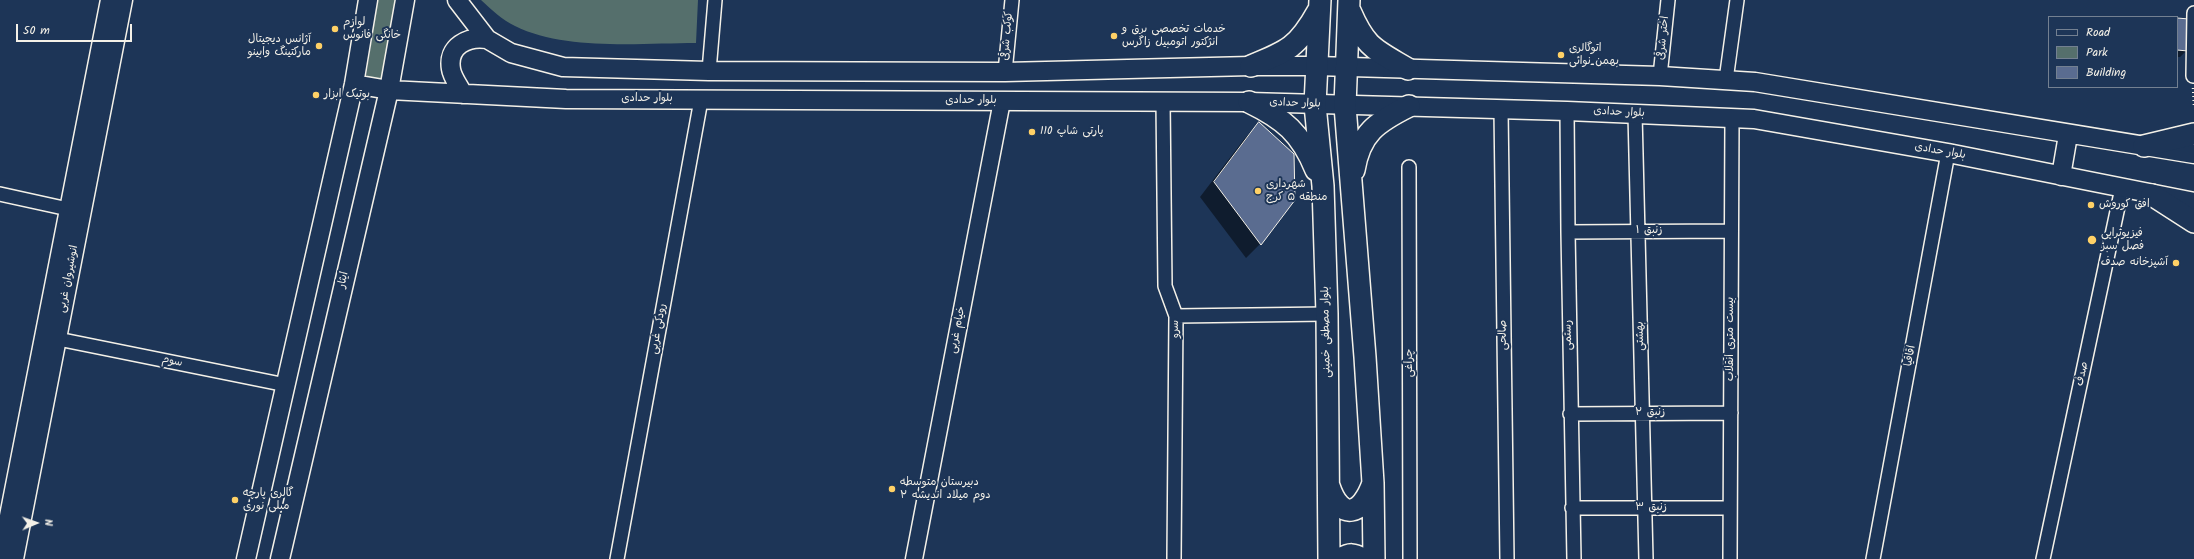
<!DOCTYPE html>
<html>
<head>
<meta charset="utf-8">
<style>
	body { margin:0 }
	#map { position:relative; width:2194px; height:559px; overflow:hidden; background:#1d3557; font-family:Kalam,sans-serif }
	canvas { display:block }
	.legend { position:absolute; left:2048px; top:16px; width:130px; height:72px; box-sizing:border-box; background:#1d3557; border:1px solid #738091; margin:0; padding:5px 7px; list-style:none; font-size:12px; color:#f4f1e8 }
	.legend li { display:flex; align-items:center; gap:8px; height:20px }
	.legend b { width:20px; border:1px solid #738091 }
	.north { position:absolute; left:16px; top:503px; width:40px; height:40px; -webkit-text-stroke:3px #1d3557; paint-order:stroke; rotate:88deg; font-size:11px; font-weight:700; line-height:16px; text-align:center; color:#f4f1e8 }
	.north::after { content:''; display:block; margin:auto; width:14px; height:18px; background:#f4f1e8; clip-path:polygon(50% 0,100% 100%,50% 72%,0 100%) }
	.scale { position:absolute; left:16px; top:24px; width:116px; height:18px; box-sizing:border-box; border:2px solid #f4f1e8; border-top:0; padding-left:5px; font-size:12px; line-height:14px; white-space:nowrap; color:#f4f1e8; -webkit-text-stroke:3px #1d3557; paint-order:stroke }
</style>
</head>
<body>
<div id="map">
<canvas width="2194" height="559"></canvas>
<ul class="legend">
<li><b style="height:5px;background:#1d3557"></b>Road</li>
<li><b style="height:11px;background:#556f6c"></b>Park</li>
<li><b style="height:11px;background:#5a6c90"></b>Building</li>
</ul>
<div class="north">N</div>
<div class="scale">50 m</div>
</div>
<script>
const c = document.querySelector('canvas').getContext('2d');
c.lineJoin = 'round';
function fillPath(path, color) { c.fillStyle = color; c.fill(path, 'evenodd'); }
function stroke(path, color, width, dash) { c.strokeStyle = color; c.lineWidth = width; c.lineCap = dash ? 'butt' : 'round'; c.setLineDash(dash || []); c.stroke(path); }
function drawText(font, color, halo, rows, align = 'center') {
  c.font = font + ' Kalam,"Playpen Sans Arabic",sans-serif'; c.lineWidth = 4; c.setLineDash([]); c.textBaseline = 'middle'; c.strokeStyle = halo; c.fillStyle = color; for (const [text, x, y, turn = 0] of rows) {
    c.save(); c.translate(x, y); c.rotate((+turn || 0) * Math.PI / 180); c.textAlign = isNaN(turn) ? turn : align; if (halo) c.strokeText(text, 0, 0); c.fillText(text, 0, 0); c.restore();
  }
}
fillPath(new Path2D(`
	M378 0H398L385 82 366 76Z
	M481 0H698L696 43C641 43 565 51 515 26 502 20 492 10 481 0Z`), '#556f6c');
fillPath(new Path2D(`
	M2177 19 2187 50 2180 57H2177Z
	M1259 124 1294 200 1260 244 1246 258 1200 197 1245 138Z`), '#0007');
const building = new Path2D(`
	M2177 18 2189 19 2188 51 2177 50Z
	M1259 122 1294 154 1295 200 1261 245 1214 182Z`);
fillPath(building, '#5a6c90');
stroke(building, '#f4f1e8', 1);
const minor = new Path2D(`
	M709 71 715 0
	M1005 72 1012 0
	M1660 76 1668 0
	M2193 76 2194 13
	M1726 80 1737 0
	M1163 101 1165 286 1176 316 1174 559
	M1501 110 1507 559
	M1567 111 1568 232 1574 559
	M1635 114 1646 559
	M1409 167 1410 559
	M0 194 68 209
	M1568 232 1731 231
	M1176 316 1327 314
	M58 339 286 385
	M1570 414 1731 413
	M1572 508H1730
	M617 559 701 100
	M1730 559 1732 118
	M1873 559 1948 153
	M2043 559 2122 188`);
const tertiary = new Path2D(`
	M0 557 109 0
	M15 559 124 0
	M914 559 1002 101`);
const secondary = new Path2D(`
	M457 0 487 39 511 53 563 67 709 71 1005 72 1251 66H1316L1660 76 1755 82 2194 154
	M354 84 389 90 566 99 1249 102 1567 111 1754 119 1948 153 2194 202
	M463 94C459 86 452 77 451 69 447 46 468 36 487 39
	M2061 176 2068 135
	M246 559 354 84 368 0
	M280 559 389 90 405 0`);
const primary = new Path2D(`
	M1320 0 1315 105 1323 186 1327 314 1329 559
	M1349 0 1345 106 1365 357 1373 483 1374 559
	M1350 11C1366 48 1374 49 1408 69
	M1251 66C1288 51 1298 47 1318 11
	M1249 102C1284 119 1301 133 1316 170
	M2144 146 2194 134
	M1354 170C1360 133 1377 122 1409 106
	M2152 195 2194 222
	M1329 486C1341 522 1362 515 1373 483
	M1341 559C1350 553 1354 554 1363 559`);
stroke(minor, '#f4f1e8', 16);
stroke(tertiary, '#f4f1e8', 19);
stroke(secondary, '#f4f1e8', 21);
stroke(primary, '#f4f1e8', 24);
stroke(new Path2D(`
	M2193 88 2194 106`), '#f4f1e8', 2.5, [1, 3]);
stroke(minor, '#1d3557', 13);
stroke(tertiary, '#1d3557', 16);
stroke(secondary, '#1d3557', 18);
stroke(primary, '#1d3557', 21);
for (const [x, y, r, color] of [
	[335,29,4,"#ffd166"],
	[1114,36,4,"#ffd166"],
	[319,46,4,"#ffd166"],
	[1561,55,4,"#ffd166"],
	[316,95,4,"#ffd166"],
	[1032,132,4,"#ffd166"],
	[1258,191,4,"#ffd166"],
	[2091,205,4,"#ffd166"],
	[2092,240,5,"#ffd166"],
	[2176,263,4,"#ffd166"],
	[892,489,4,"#ffd166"],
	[235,500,4,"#ffd166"]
]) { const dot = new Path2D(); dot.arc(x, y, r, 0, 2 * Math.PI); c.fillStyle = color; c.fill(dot); stroke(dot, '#1d3557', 1.5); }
drawText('11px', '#f4f1e8', '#1d3557', [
	["لوازم",343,23],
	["خانگی فانوس",343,36],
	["خدمات تخصصی برق و",1122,30],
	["انژکتور اتومبیل زاگرس",1122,43],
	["آژانس دیجیتال",311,40,"right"],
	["مارکتینگ وابینو",311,53,"right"],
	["اتوگالری",1569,49],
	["بهمن نوائی",1569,62],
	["بوتیک ابزار",324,95],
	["پارتی شاپ 110",1040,132],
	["شهرداری",1266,185],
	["منطقه ۵ کرج",1266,198],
	["افق کوروش",2099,205],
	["فیزیوتراپی",2101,234],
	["فصل سبز",2101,247],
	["آشپزخانه صدف",2168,263,"right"],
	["دبیرستان متوسطه",900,483],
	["دوم میلاد اندیشه ۲",900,496],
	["گالری پارچه",243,494],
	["مبلی نوری",243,507]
], 'left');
drawText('11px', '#f4f1e8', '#1d3557', [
	["کوکب شرقی",1008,36,-85],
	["اختر شرقی",1664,38,-84],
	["بلوار حدادی",647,99],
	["بلوار حدادی",971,101],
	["بلوار حدادی",1295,104,2],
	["بلوار حدادی",1619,113,3],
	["بلوار حدادی",1940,152,10],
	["زنبق ۱",1649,231],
	["انوشیروان غربی",69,279,-79],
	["ایثار",344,280,-77],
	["رودکی غربی",659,329,-80],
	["سرو",1176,329,-90],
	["خیام غربی",958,330,-79],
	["بلوار مصطفی خمینی",1327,332,-91],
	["صالحی",1504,335,-91],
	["رستمی",1569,335,-91],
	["بهشتی",1641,336,-91],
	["بیست متری انقلاب",1731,339,-90],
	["اقاقیا",1911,356,-80],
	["سوم",172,362,11],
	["چراغی",1410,363,-90],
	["صدف",2083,374,-78],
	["زنبق ۲",1650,413],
	["زنبق ۳",1651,508]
]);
</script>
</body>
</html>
